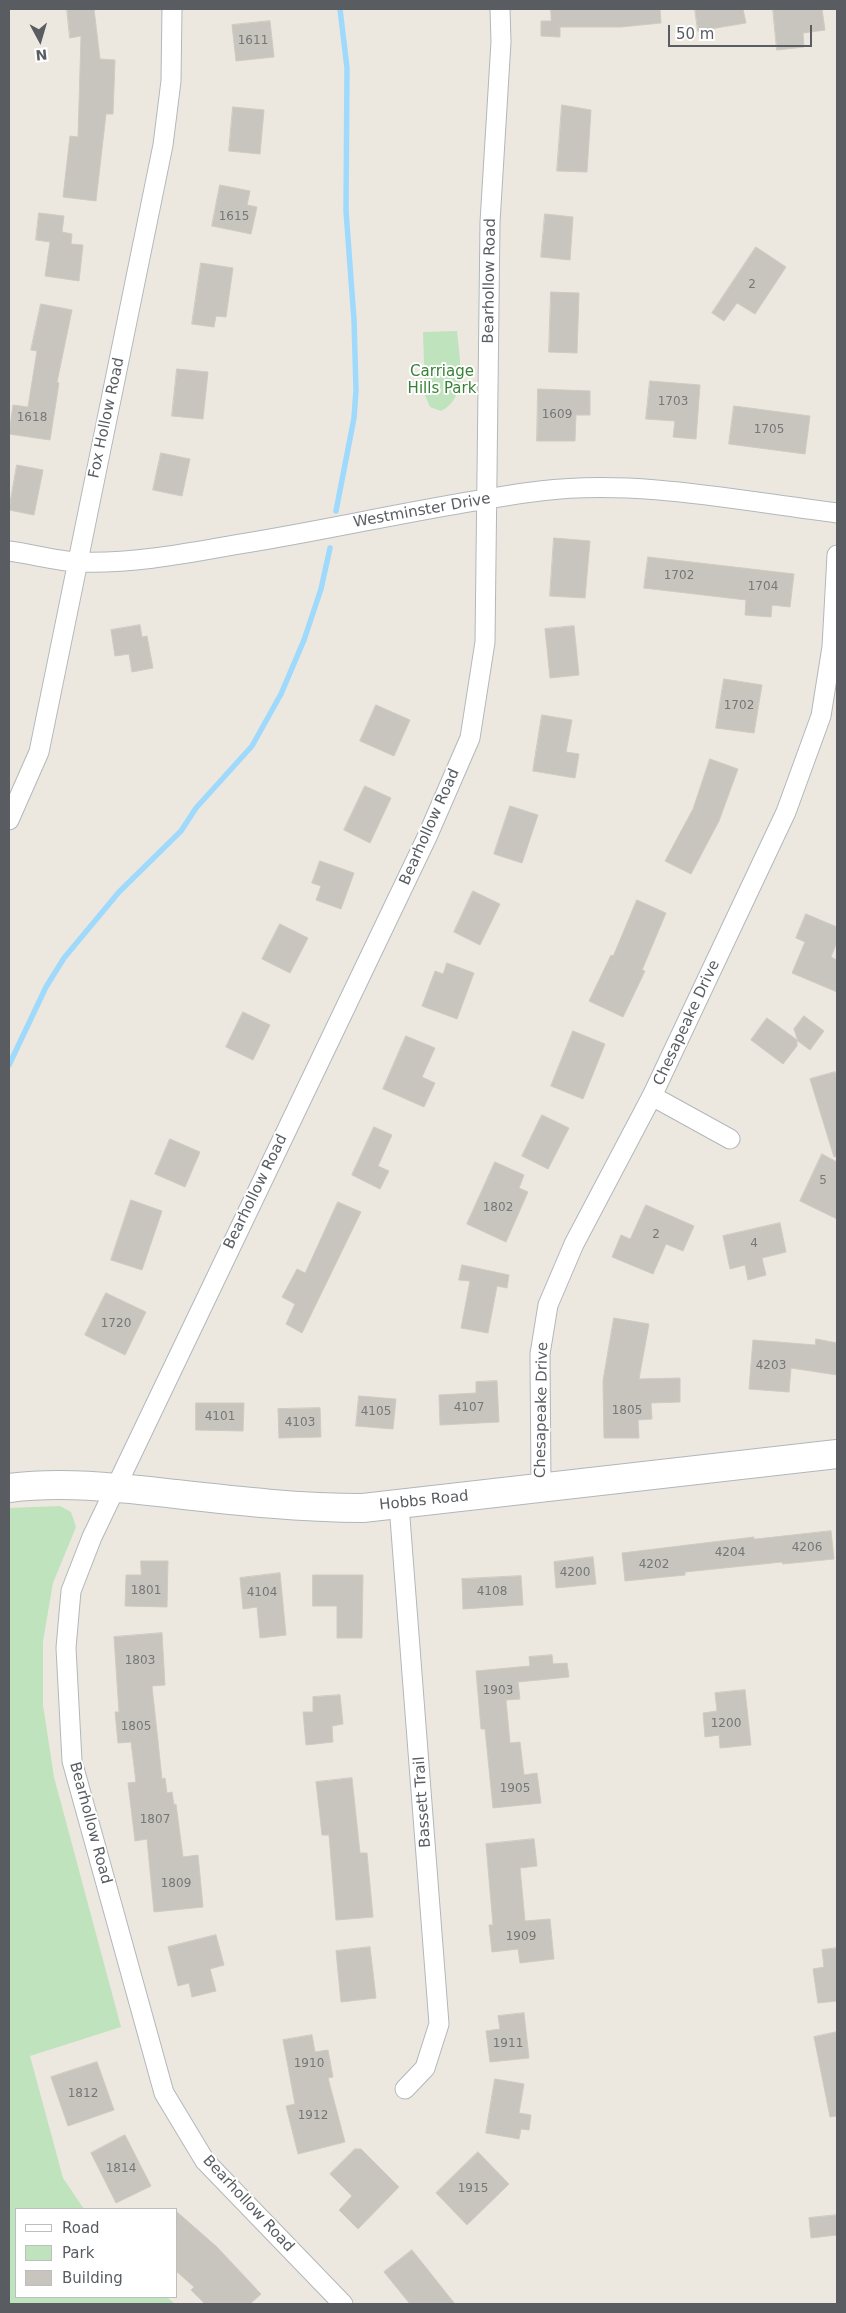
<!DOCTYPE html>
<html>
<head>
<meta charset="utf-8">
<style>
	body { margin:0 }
	#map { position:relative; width:846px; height:2313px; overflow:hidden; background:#ece8e0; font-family:"DejaVu Sans",sans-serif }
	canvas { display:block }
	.frame { position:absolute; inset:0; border:10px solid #595d61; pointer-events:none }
	.legend { position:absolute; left:15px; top:2208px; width:162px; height:90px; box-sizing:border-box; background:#fff; border:1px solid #bdbec0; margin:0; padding:6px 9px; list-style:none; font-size:15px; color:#595d61 }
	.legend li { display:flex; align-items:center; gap:10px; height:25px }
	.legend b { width:25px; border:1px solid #bdbec0 }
	.north { position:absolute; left:15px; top:15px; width:50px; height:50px; -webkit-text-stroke:4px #fff; paint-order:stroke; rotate:174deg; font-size:14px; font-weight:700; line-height:20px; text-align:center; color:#595d61 }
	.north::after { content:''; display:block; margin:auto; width:18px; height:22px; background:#595d61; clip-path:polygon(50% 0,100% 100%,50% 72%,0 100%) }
	.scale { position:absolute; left:668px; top:25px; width:144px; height:22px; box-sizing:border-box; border:2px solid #595d61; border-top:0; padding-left:6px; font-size:15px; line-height:18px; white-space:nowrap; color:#595d61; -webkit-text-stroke:4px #fff; paint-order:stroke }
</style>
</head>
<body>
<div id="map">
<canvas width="846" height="2313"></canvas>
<div class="frame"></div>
<ul class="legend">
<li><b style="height:6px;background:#fff"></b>Road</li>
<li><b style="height:14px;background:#bfe3bd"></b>Park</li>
<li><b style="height:14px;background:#c8c5bf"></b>Building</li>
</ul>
<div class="north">N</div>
<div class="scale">50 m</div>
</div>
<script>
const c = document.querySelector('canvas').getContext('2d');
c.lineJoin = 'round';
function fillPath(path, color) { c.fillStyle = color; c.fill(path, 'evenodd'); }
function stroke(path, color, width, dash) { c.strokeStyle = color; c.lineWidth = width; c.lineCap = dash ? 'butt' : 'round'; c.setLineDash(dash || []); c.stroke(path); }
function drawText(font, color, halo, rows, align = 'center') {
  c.font = font + ' "DejaVu Sans",sans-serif'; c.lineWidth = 4; c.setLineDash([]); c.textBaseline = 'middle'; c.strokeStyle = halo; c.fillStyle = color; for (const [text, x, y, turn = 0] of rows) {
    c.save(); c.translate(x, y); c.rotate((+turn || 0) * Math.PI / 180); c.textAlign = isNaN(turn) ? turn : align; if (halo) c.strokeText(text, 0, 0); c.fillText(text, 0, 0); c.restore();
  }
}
fillPath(new Path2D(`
	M457 331C459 356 469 398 441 411L430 407 425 395 423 332Z
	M60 1506 71 1512 76 1527 53 1583 43 1641V1705L54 1777 121 2027 30 2056 63 2178 84 2209H16V2297H167L175 2304H9V1508Z`), '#bfe3bd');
stroke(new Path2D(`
	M336 511 354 418 356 390 354 320 346 211 347 68 340 9
	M9 1065 46 987 64 958 119 892 181 831 196 808 252 746 281 694 304 640 321 589 330 548`), '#9fdafc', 5.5);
const building = new Path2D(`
	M67 9H94L100 59 115 60 113 114H106L96 201 63 197 70 136 78 137 81 36 70 38Z
	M551 9H660L661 23 621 27H560V37L541 36V21H551Z
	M695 9H743L746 23 698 31Z
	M773 9H822L825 30 803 33 804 47 777 50Z
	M270 21 274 57 236 61 232 25Z
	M562 105 591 110 587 172 557 171Z
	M233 107 264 110 260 154 229 151Z
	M220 185 250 191 247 205 257 207 251 234 212 226Z
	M39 213 64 216 62 232 72 234 71 244 83 245 79 281 45 276 50 242 36 240Z
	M545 214 573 217 570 260 541 257Z
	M756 247 786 267 755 314 737 303 724 321 712 313Z
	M201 263 233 268 226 317 216 316 214 327 192 324Z
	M551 292 579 293 577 353 549 352Z
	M41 304 72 310 57 382 59 383 50 440 9 434 13 405 28 407 37 351 31 350Z
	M177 369 208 372 203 419 172 416Z
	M650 381 700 385 696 439 673 437 675 421 646 419Z
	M538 389 590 391V415H576L575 441H537Z
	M734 406 810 416 805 454 729 444Z
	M161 453 190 459 182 496 153 490Z
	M17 465 43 470 34 515 9 510Z
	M554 538 590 541 585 598 550 596Z
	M648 557 794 574 790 607 772 605 771 617 745 615 746 600 644 588Z
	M140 625 142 637 147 636 153 668 132 672 129 654 115 656 111 630Z
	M574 626 579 675 550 678 545 629Z
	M724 679 762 685 754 733 716 728Z
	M376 705 410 720 394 756 360 741Z
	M542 715 572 720 566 752 579 754 575 778 533 771Z
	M710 759 738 769 719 821 691 874 665 861 693 809Z
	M365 786 391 798 370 843 344 830Z
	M510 806 538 815 522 863 494 854Z
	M320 861 354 873 341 909 316 900 321 886 312 883Z
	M473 891 500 904 480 945 454 932Z
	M637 900 666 913 642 970 645 971 623 1017 589 1001 611 955 613 956Z
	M806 914 837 927V942L831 957 837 960V992L792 973 805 942 796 938Z
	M280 924 308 938 290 973 262 959Z
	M447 963 474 973 457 1019 422 1006 435 971 443 974Z
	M243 1012 270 1025 253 1060 226 1047Z
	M804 1016 824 1031 810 1050 798 1041 794 1029Z
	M767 1018 797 1040V1046L783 1064 751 1040Z
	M573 1031 605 1044 583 1099 551 1086Z
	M406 1036 435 1048 422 1077 435 1083 424 1107 383 1089Z
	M835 1072 837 1080V1156L834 1157 810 1079Z
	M542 1115 569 1128 548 1169 522 1156Z
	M374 1127 392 1135 378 1166 389 1171 380 1189 352 1175Z
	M170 1139 200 1152 185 1187 155 1174Z
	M822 1154 837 1162V1219L800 1201Z
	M495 1162 524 1175 519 1188 528 1192 506 1242 467 1224Z
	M131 1200 162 1211 142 1270 111 1260Z
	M338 1202 361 1212 302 1333 286 1324 295 1304 282 1297 297 1269 305 1273Z
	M646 1205 694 1226 683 1251 666 1244 653 1274 612 1257 621 1235 630 1239Z
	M780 1223 786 1252 762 1258 766 1275 748 1280 745 1265 730 1269 723 1236Z
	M462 1265 509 1275 507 1288 497 1286 488 1333 461 1328 470 1281 459 1280Z
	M106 1293 146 1312 125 1355 85 1335Z
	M614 1318 649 1324 639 1379 680 1378V1402L651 1403 652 1419 638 1420 639 1438H604L603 1381Z
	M816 1339 837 1343V1375L791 1368 789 1392 749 1389 753 1340 815 1345Z
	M497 1381 499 1422 440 1425 439 1395 476 1393V1382Z
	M359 1396 396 1399 393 1429 356 1426Z
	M196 1403H244L243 1431 196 1430Z
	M320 1408 321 1437 279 1438 278 1409Z
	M831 1531 834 1559 783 1564 782 1562 685 1572V1575L625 1581 622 1553 754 1537V1539Z
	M593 1557 596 1584 556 1588 554 1562Z
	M141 1561H168L167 1607 125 1606 126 1575H141Z
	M280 1573 286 1635 260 1638 257 1607 243 1609 240 1578Z
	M313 1575H363L362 1638H337V1606H313Z
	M521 1576 523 1605 463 1609 462 1579Z
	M162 1633 165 1685 152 1686 162 1779 165 1778 167 1793 172 1792 174 1805 176 1804 183 1857 198 1855 203 1907 154 1912 147 1839 135 1841 128 1783 136 1782 131 1742 118 1743 115 1712H119L114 1637Z
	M552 1655 553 1664 567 1663 569 1677 518 1682 520 1699 506 1700 510 1743 520 1742 524 1775 537 1773 541 1803 493 1808 485 1729H481L476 1671 530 1666 529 1657Z
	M745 1690 751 1745 720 1748 719 1735 705 1737 703 1713 717 1711 715 1693Z
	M340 1695 343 1724 332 1726 333 1742 306 1745 303 1712H313V1697Z
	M352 1778 360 1853H367L373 1917 336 1920 329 1835H322L316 1782Z
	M534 1839 537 1866 520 1868 525 1921 550 1919 554 1959 520 1963 518 1949 492 1952 489 1925H493L486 1844Z
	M216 1935 224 1965 210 1969 216 1991 192 1997 189 1983 178 1986 168 1947Z
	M370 1947 376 1998 341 2002 336 1951Z
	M837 1948V2001L818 2003 813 1969 824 1967 822 1950Z
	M524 2013 529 2058 490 2062 486 2031 500 2029 498 2016Z
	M837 2032V2116L830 2117 814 2037Z
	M312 2035 315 2052 328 2050 333 2077 328 2078 345 2142 298 2154 286 2106 295 2104 283 2040Z
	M97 2062 114 2110 68 2126 51 2077Z
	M495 2079 524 2084 519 2113 531 2115 529 2130 521 2129 519 2139 486 2133Z
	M125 2135 151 2186 116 2203 91 2153Z
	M355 2149H361L399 2187 358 2229 339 2210 352 2196 330 2174Z
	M478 2152 509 2184 467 2225 436 2193Z
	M176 2211 217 2247 261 2294 250 2304H205L191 2290 194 2287 176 2271Z
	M837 2215V2235L811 2238 809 2218Z
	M412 2250 455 2304H410L384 2272Z`);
fillPath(building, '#c8c5bf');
stroke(building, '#d0cabf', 1);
const street = new Path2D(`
	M9 551C32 554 56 561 79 562 131 564 183 554 234 545 336 529 437 504 540 491 638 479 740 501 837 513
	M9 820 39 752 163 145 171 81 172 9
	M652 1096 730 1139
	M541 1487 540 1354 548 1305 574 1244 652 1096 786 812 821 716 832 647 837 555
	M399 1505 439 2024 425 2068 405 2089
	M343 2304 205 2161 164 2093 72 1761 66 1648 71 1591 92 1537 427 837 470 738 485 642 490 222 501 42 500 9`);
const secondary = new Path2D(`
	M9 1488C65 1481 121 1488 176 1494 238 1501 300 1508 363 1508L837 1454`);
stroke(street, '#b3b7bb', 21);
stroke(secondary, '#b2b6bb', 30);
stroke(street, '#fff', 19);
stroke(secondary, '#fff', 28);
drawText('12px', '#757778', null, [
	["1611",253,41],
	["1615",234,217],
	["2",752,285],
	["1703",673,402],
	["1609",557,415],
	["1618",32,418],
	["1705",769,430],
	["1702",679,576],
	["1704",763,587],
	["1702",739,706],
	["5",823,1181],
	["1802",498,1208],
	["2",656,1235],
	["4",754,1244],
	["1720",116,1324],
	["4203",771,1366],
	["4107",469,1408],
	["1805",627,1411],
	["4105",376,1412],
	["4101",220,1417],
	["4103",300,1423],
	["4206",807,1548],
	["4204",730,1553],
	["4202",654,1565],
	["4200",575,1573],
	["1801",146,1591],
	["4108",492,1592],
	["4104",262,1593],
	["1803",140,1661],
	["1903",498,1691],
	["1200",726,1724],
	["1805",136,1727],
	["1905",515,1789],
	["1807",155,1820],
	["1809",176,1884],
	["1909",521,1937],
	["1911",508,2044],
	["1910",309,2064],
	["1812",83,2094],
	["1912",313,2116],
	["1814",121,2169],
	["1915",473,2189]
]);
drawText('15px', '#595d61', '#fff', [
	["Bearhollow Road",490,281,-89],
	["Fox Hollow Road",107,418,-78],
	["Westminster Drive",422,511,-10],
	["Bearhollow Road",430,827,-66],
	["Chesapeake Drive",687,1023,-65],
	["Bearhollow Road",256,1192,-64],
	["Chesapeake Drive",542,1410,-89],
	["Hobbs Road",424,1501,-6],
	["Bassett Trail",423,1802,-94],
	["Bearhollow Road",90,1823,75],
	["Bearhollow Road",248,2204,47]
]);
drawText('15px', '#378236', '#fff', [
	["Carriage",442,372],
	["Hills Park",442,389]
]);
</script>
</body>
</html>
